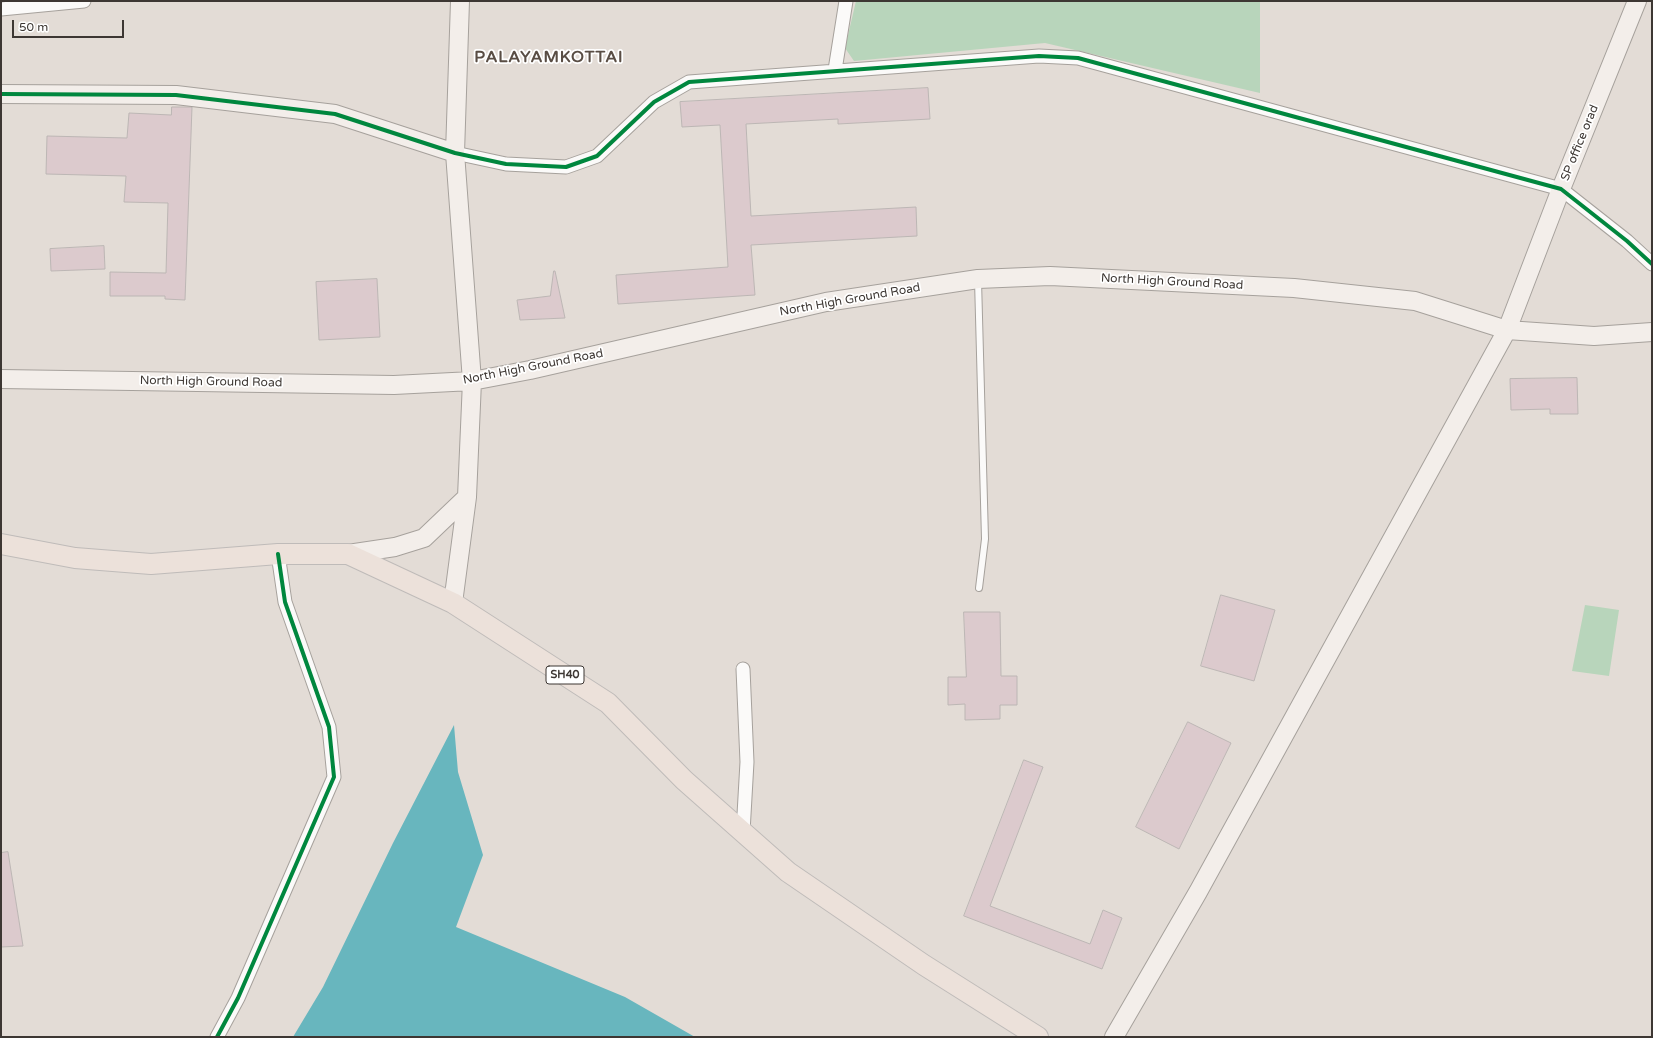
<!DOCTYPE html>
<html>
<head>
<meta charset="utf-8">
<style>
	body { margin:0 }
	#map { position:relative; width:1653px; height:1038px; overflow:hidden; background:#e3dcd6; font-family:"Varela Round",sans-serif }
	canvas { display:block }
	.frame { position:absolute; inset:0; border:2px solid #3d3733; pointer-events:none }
	.scale { position:absolute; left:12px; top:20px; width:112px; height:18px; box-sizing:border-box; border:2px solid #3d3733; border-top:0; padding-left:5px; font-size:12px; line-height:14px; white-space:nowrap; color:#3d3733; -webkit-text-stroke:3px #fff; paint-order:stroke }
</style>
</head>
<body>
<div id="map">
<canvas width="1653" height="1038"></canvas>
<div class="frame"></div>
<div class="scale">50 m</div>
</div>
<script>
const c = document.querySelector('canvas').getContext('2d');
c.lineJoin = 'round';
function fillPath(path, color) { c.fillStyle = color; c.fill(path, 'evenodd'); }
function stroke(path, color, width, dash) { c.strokeStyle = color; c.lineWidth = width; c.lineCap = dash ? 'butt' : 'round'; c.setLineDash(dash || []); c.stroke(path); }
function drawText(font, color, halo, rows, align = 'center') {
  c.font = font + ' "Varela Round",sans-serif'; c.lineWidth = 3.5; c.setLineDash([]); c.textBaseline = 'middle'; c.strokeStyle = halo; c.fillStyle = color; for (const [text, x, y, turn = 0] of rows) {
    c.save(); c.translate(x, y); c.rotate((+turn || 0) * Math.PI / 180); c.textAlign = isNaN(turn) ? turn : align; if (halo) c.strokeText(text, 0, 0); c.fillText(text, 0, 0); c.restore();
  }
}
fillPath(new Path2D(`
	M856 1H1260V93L1045 43 854 61 845 48Z
	M1585 605 1619 610 1609 676 1572 671Z`), '#b8d5bb');
fillPath(new Path2D(`
	M454 725 458 772 483 855 456 927 625 997 695 1037H293L323 987 393 843Z`), '#68b6be');
const building = new Path2D(`
	M928 88 930 119 838 124V119L746 124 751 216 916 207 917 236 751 245 755 295 618 304 616 275 728 267 720 125 682 127 680 102Z
	M172 107H192L185 300 165 299V296H110V272L166 273 168 203 124 202 126 176 46 174 47 136 127 138 129 113 171 115Z
	M104 246 105 269 51 271 50 249Z
	M554 271H555L565 318 520 320 517 300 550 296Z
	M377 279 380 337 319 340 316 282Z
	M1577 378 1578 414H1550V409L1511 410 1510 379Z
	M1221 595 1275 610 1254 681 1201 666Z
	M964 612H1000L1001 676H1017V705H1000V719L965 720V704L948 705V677H966Z
	M1188 722 1231 743 1179 849 1136 827Z
	M1024 760 1043 767 990 906 1090 944 1103 910 1122 918 1102 969 964 916Z
	M8 852 23 946 1 947V853Z`);
fillPath(building, '#dccacd');
stroke(building, '#bcb6b4', 1);
const lane = new Path2D(`
	M978 280 985 539 979 588`);
const street = new Path2D(`
	M1 9 84 1
	M835 70 846 1
	M455 153 506 164 566 167 597 156 654 102 689 82 1039 56 1078 58 1561 189 1627 241 1652 264
	M743 832 747 762 743 669
	M217 1037 238 998 334 777 329 727 285 602 278 554`);
const secondary = new Path2D(`
	M1 94 176 95 335 114 455 153
	M1 379 394 385 472 381 530 370 826 302 978 279 1050 276 1294 288 1415 301 1507 330 1594 336 1652 332
	M348 554 395 547 424 538 467 497
	M453 603 467 497 472 381 455 153 460 1
	M1114 1037 1198 892 1507 330 1561 189 1637 1`);
const primary = new Path2D(`
	M1 544 75 558 151 564 278 554H348L453 603 608 703 684 780 788 872 924 965 1038 1037`);
stroke(lane, '#a6a19c', 8);
stroke(street, '#a6a19c', 15);
stroke(secondary, '#a6a19c', 20);
stroke(primary, '#bfbbb9', 22);
stroke(lane, '#fbfaf9', 6);
stroke(street, '#fbfaf9', 13);
stroke(secondary, '#f3eeea', 18);
stroke(primary, '#ece1da', 20);
stroke(new Path2D(`
	M1 94 176 95 335 114 455 153 506 164 566 167 597 156 654 102 689 82 1039 56 1078 58 1561 189 1627 241 1652 264
	M217 1037 238 998 334 777 329 727 285 602 278 554`), '#00873e', 4);
for (const [x, y, w] of [
	[565,675,38]
]) { const box = new Path2D(); box.roundRect(x - w / 2, y - 9, w, 18, 3); c.fillStyle = '#fff'; c.fill(box); stroke(box, '#3d3733', 1); }
drawText('bold 11px', '#3d3733', null, [
	["SH40",565,675]
]);
drawText('12px', '#3d3733', '#fff', [
	["SP office orad",1580,143,-68],
	["North High Ground Road",1172,282,3],
	["North High Ground Road",850,300,-10],
	["North High Ground Road",533,367,-11],
	["North High Ground Road",211,382,1]
]);
c.letterSpacing = '1px';
drawText('bold 16px', '#594d44', '#fff', [
	["PALAYAMKOTTAI",549,58]
]);
c.letterSpacing = '0px';
</script>
</body>
</html>
